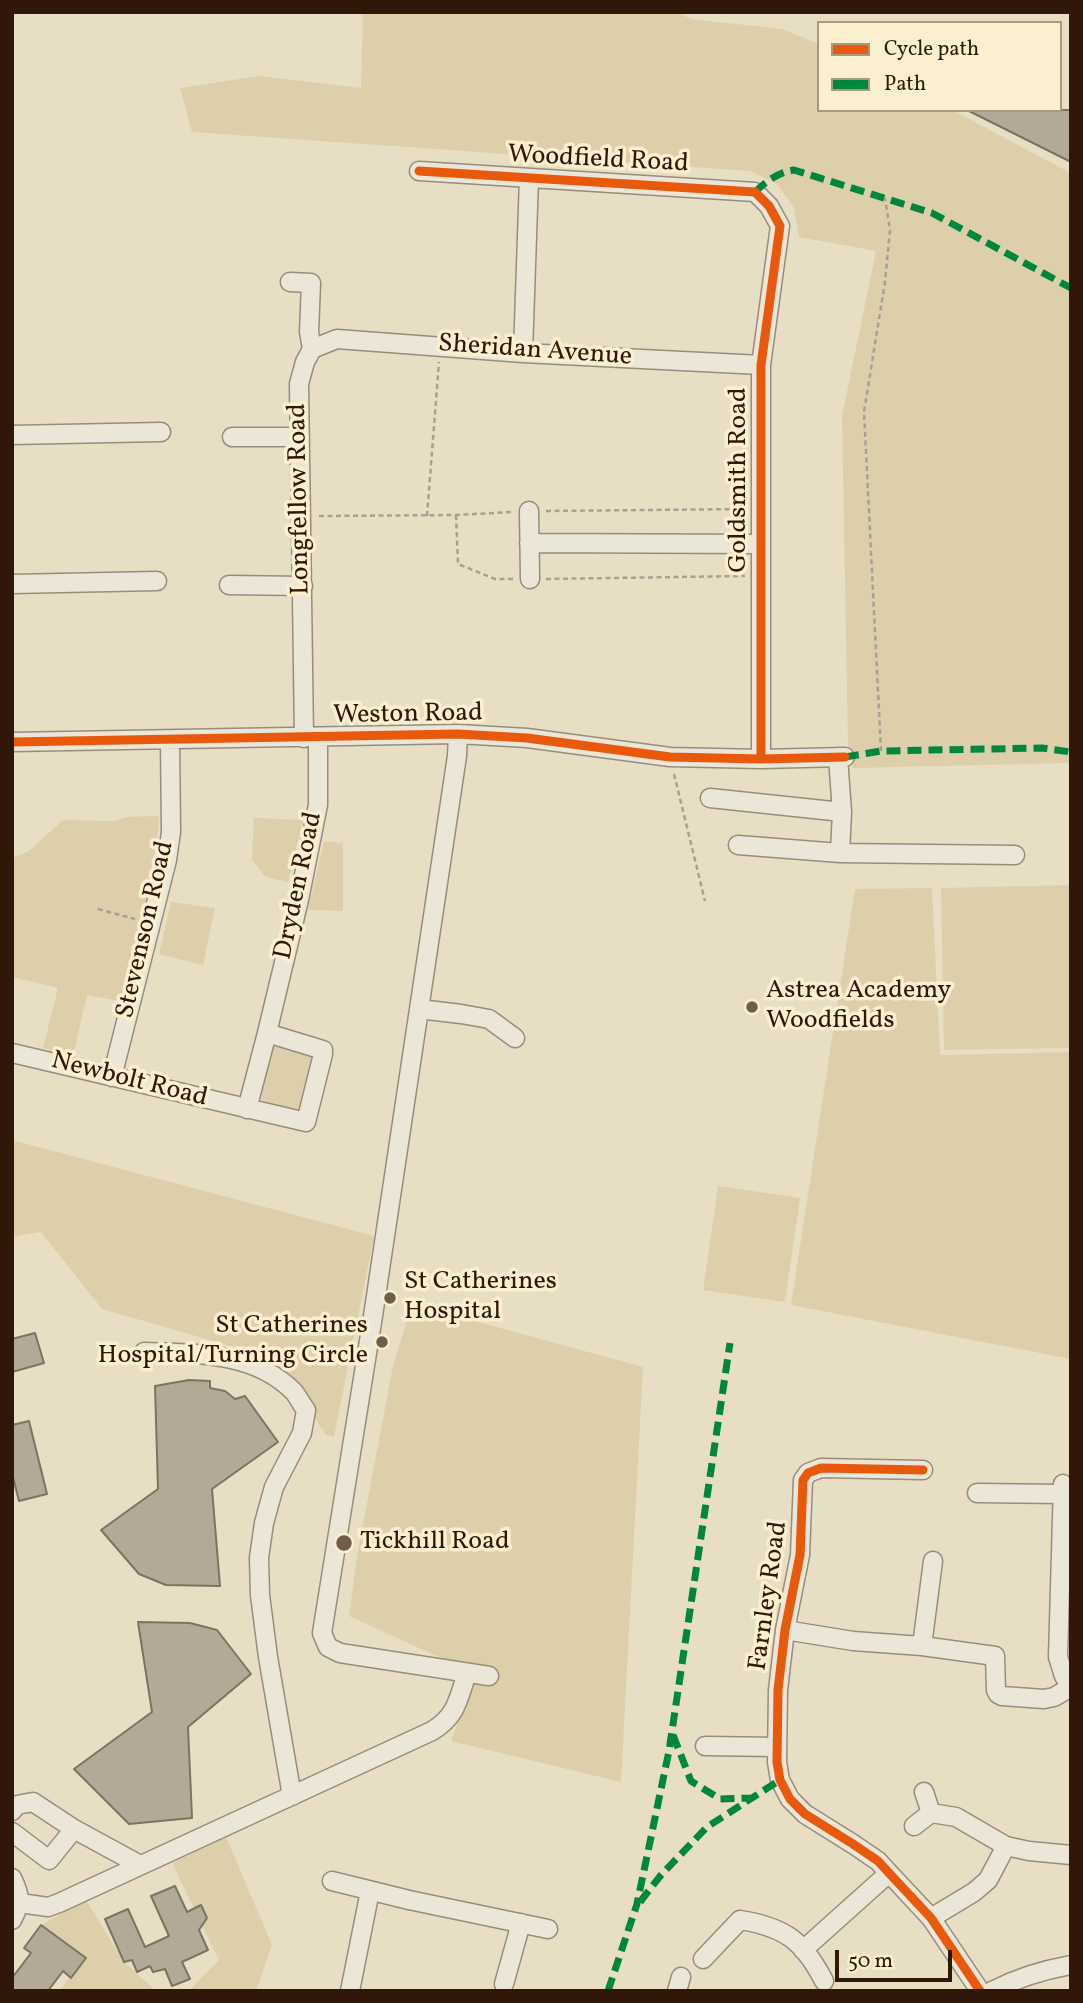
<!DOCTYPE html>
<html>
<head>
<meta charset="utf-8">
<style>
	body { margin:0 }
	#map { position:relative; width:1083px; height:2003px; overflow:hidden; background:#e8dec3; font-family:Vollkorn,serif }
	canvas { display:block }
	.frame { position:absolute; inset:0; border:14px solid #30170a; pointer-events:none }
	.legend { position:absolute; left:817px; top:21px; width:245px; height:91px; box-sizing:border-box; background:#faefce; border:2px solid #a99980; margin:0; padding:9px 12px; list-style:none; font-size:21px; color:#30170a }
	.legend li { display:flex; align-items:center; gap:14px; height:35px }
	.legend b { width:35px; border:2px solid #a99980 }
	.scale { position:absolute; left:835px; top:1950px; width:117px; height:32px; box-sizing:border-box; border:4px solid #30170a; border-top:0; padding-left:9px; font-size:21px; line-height:24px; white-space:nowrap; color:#30170a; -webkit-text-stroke:5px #faefce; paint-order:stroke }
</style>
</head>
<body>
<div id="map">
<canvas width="1083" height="2003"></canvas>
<div class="frame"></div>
<ul class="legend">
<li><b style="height:9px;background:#e8590c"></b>Cycle path</li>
<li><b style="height:9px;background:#00873e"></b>Path</li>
</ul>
<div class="scale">50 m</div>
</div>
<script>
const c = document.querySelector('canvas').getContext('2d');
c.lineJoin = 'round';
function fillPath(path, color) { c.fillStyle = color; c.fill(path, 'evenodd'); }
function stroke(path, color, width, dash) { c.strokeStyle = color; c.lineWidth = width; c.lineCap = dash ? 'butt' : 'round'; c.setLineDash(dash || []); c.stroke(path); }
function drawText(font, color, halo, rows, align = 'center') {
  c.font = font + ' Vollkorn,serif'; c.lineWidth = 7; c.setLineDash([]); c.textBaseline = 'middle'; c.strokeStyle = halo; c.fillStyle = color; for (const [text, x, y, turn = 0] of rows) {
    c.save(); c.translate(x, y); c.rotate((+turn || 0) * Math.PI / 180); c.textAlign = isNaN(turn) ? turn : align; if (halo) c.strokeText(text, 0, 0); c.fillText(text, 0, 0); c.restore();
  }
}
fillPath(new Path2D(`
	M363 12H677L691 19 782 29 819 44V110H952L1065 170 1071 175V763L853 768 854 751 848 746 842 416 876 251 799 237 794 208 777 184 750 171 192 132 180 88 260 76 361 88Z
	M159 816C155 878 135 940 120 1001L87 995 73 1056 43 1048 58 988 12 977 13 858 29 851 63 820 116 821 126 817Z
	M254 818 303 820 288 882 266 877 252 860Z
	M324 841 343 843V911L308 910Z
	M1071 885V1048L944 1050 941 888Z
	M932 888 940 1055 1071 1052V1359L791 1305 855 889Z
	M171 902 215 908 203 965 159 954Z
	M279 1044 315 1056 302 1110C289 1113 268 1109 260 1097L269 1051 273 1046Z
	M12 1140 374 1236 334 1437 326 1435 276 1359 102 1309 41 1232 12 1237Z
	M718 1186 800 1198 785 1302 703 1290Z
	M412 1304 643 1367 621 1782 451 1741 476 1674 349 1616 358 1551 393 1366Z
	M226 1837 272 1945 256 1991H189L219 1960 172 1863Z
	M86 1900 124 1962 156 1991H59L85 1958 41 1925Z`), '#decfab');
const building = new Path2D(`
	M967 110H1071V162Z
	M35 1333 44 1363 12 1372V1339Z
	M189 1380 210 1381V1388L225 1391 235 1399 245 1396 278 1442 212 1489 220 1586 166 1585 139 1574 101 1530 158 1489 155 1386Z
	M29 1421 47 1494 19 1501 12 1473V1425Z
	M138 1622 190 1623 217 1630 251 1674 188 1727 192 1818 129 1824 74 1769 152 1712Z
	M175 1886 187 1912 201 1905 207 1918 199 1930 208 1950 182 1962 190 1979 172 1986 165 1969 153 1972 150 1966 137 1972 132 1960 124 1962 105 1919 128 1909 145 1947 169 1936 151 1896Z
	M41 1925 86 1958 71 1978 63 1971 48 1991H12V1978L31 1953 24 1948Z`);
fillPath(building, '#b2aa97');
stroke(building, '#7c7364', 2);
const minor = new Path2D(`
	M419 171 755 192 769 206 780 226 761 365V759
	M290 282 311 283 309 332 312 349 305 362 299 384 304 738
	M312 349 337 339 523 353 761 365
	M523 353 529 178
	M12 435 161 432
	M232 437H300
	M529 511 530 579
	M529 543 761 544
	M12 584 157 581
	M229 585 303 586
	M458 734 457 756 373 1316 322 1633 328 1647 340 1653 489 1676
	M12 742 458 734 527 738 670 757 761 759 845 757
	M838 757 842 812 840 853
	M710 798 842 812
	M738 845 840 853 1015 855
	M419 1009 461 1014 489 1019 515 1038
	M12 1053 306 1122 323 1054V1050L267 1033
	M112 1077 167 860 171 832 170 740
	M247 1109 267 1033 299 900 318 805V738
	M144 1352C195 1354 254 1351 294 1392 298 1397 302 1405 306 1410L302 1433 274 1487 264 1523 259 1558 260 1595 268 1657 292 1796
	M923 1470 821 1468 808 1473 803 1480 800 1555 785 1630 778 1690 777 1762 780 1780 790 1799 805 1814 853 1844 878 1861 889 1873 931 1918 980 1991
	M1063 1484 1058 1657 1064 1676 1071 1686
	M977 1493 1063 1494
	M785 1630 853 1641 922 1646 995 1656 996 1690 998 1694 1002 1696 1044 1699 1054 1697 1071 1687
	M922 1646 933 1561
	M705 1746 777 1747
	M12 1811 17 1805 33 1802 74 1829 140 1865
	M931 1813 956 1817 1006 1846 1029 1851 1071 1855
	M914 1826 931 1813 924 1792
	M12 1832 49 1860 74 1829
	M12 1878C21 1896 21 1903 12 1920
	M332 1881 409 1900 548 1929
	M20 1903 48 1907 59 1903 432 1731C457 1716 458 1699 467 1673
	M931 1918 974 1892 988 1880 1006 1846
	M803 1950 889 1873
	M703 1959 740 1920C784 1927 803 1940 824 1981
	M504 1984 521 1923
	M350 1991 370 1891
	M677 1991 681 1977
	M992 1991C1017 1978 1043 1970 1071 1965`);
stroke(minor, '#968d7d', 21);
stroke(new Path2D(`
	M546 511 746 509
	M456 515 458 564 495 579H515
	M319 516 456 515 511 512
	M427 516 439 362
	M546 579 745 576
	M881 751 864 412 885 282 890 230 885 198
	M674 774 705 901
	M98 909 135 919`), '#a7a195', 2.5, [5, 3.5]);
stroke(minor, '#ebe6d8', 18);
stroke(new Path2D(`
	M755 192C768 180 777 173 794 170L932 213 1071 288
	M845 757 881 751 1042 748 1071 752
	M673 1735 691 1781 720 1799 752 1798
	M640 1902 661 1875 707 1827 780 1780
	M608 1991 637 1904 669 1751 730 1343`), '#00873e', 7, [14, 7]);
stroke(new Path2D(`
	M419 171 755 192 769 206 780 226 761 365V759
	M12 742 458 734 527 738 670 757 761 759 845 757
	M923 1470 821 1468 808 1473 803 1480 800 1555 785 1630 778 1690 777 1762 780 1780 790 1799 805 1814 853 1844 878 1861 889 1873 931 1918 980 1991`), '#e8590c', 9);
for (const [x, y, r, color] of [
	[752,1007,7,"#705d4b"],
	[390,1298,7,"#705d4b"],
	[382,1342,7,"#705d4b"],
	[344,1543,9,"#705d4b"]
]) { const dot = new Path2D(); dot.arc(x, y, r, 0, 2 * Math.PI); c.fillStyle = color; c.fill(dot); stroke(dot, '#faefce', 2.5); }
drawText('26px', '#30170a', '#faefce', [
	["Woodfield Road",598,161,3],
	["Sheridan Avenue",535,352,4],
	["Goldsmith Road",740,480,-90],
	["Longfellow Road",301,499,-91],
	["Weston Road",408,716,-1],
	["Dryden Road",300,886,-78],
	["Stevenson Road",147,930,-77],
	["Newbolt Road",129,1081,14],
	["Farnley Road",770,1596,-82]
]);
drawText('26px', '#30170a', '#faefce', [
	["Astrea Academy",766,992],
	["Woodfields",766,1022],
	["St Catherines",404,1283],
	["Hospital",404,1313],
	["St Catherines",368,1327,"right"],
	["Hospital/Turning Circle",368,1357,"right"],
	["Tickhill Road",360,1543]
], 'left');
</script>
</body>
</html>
